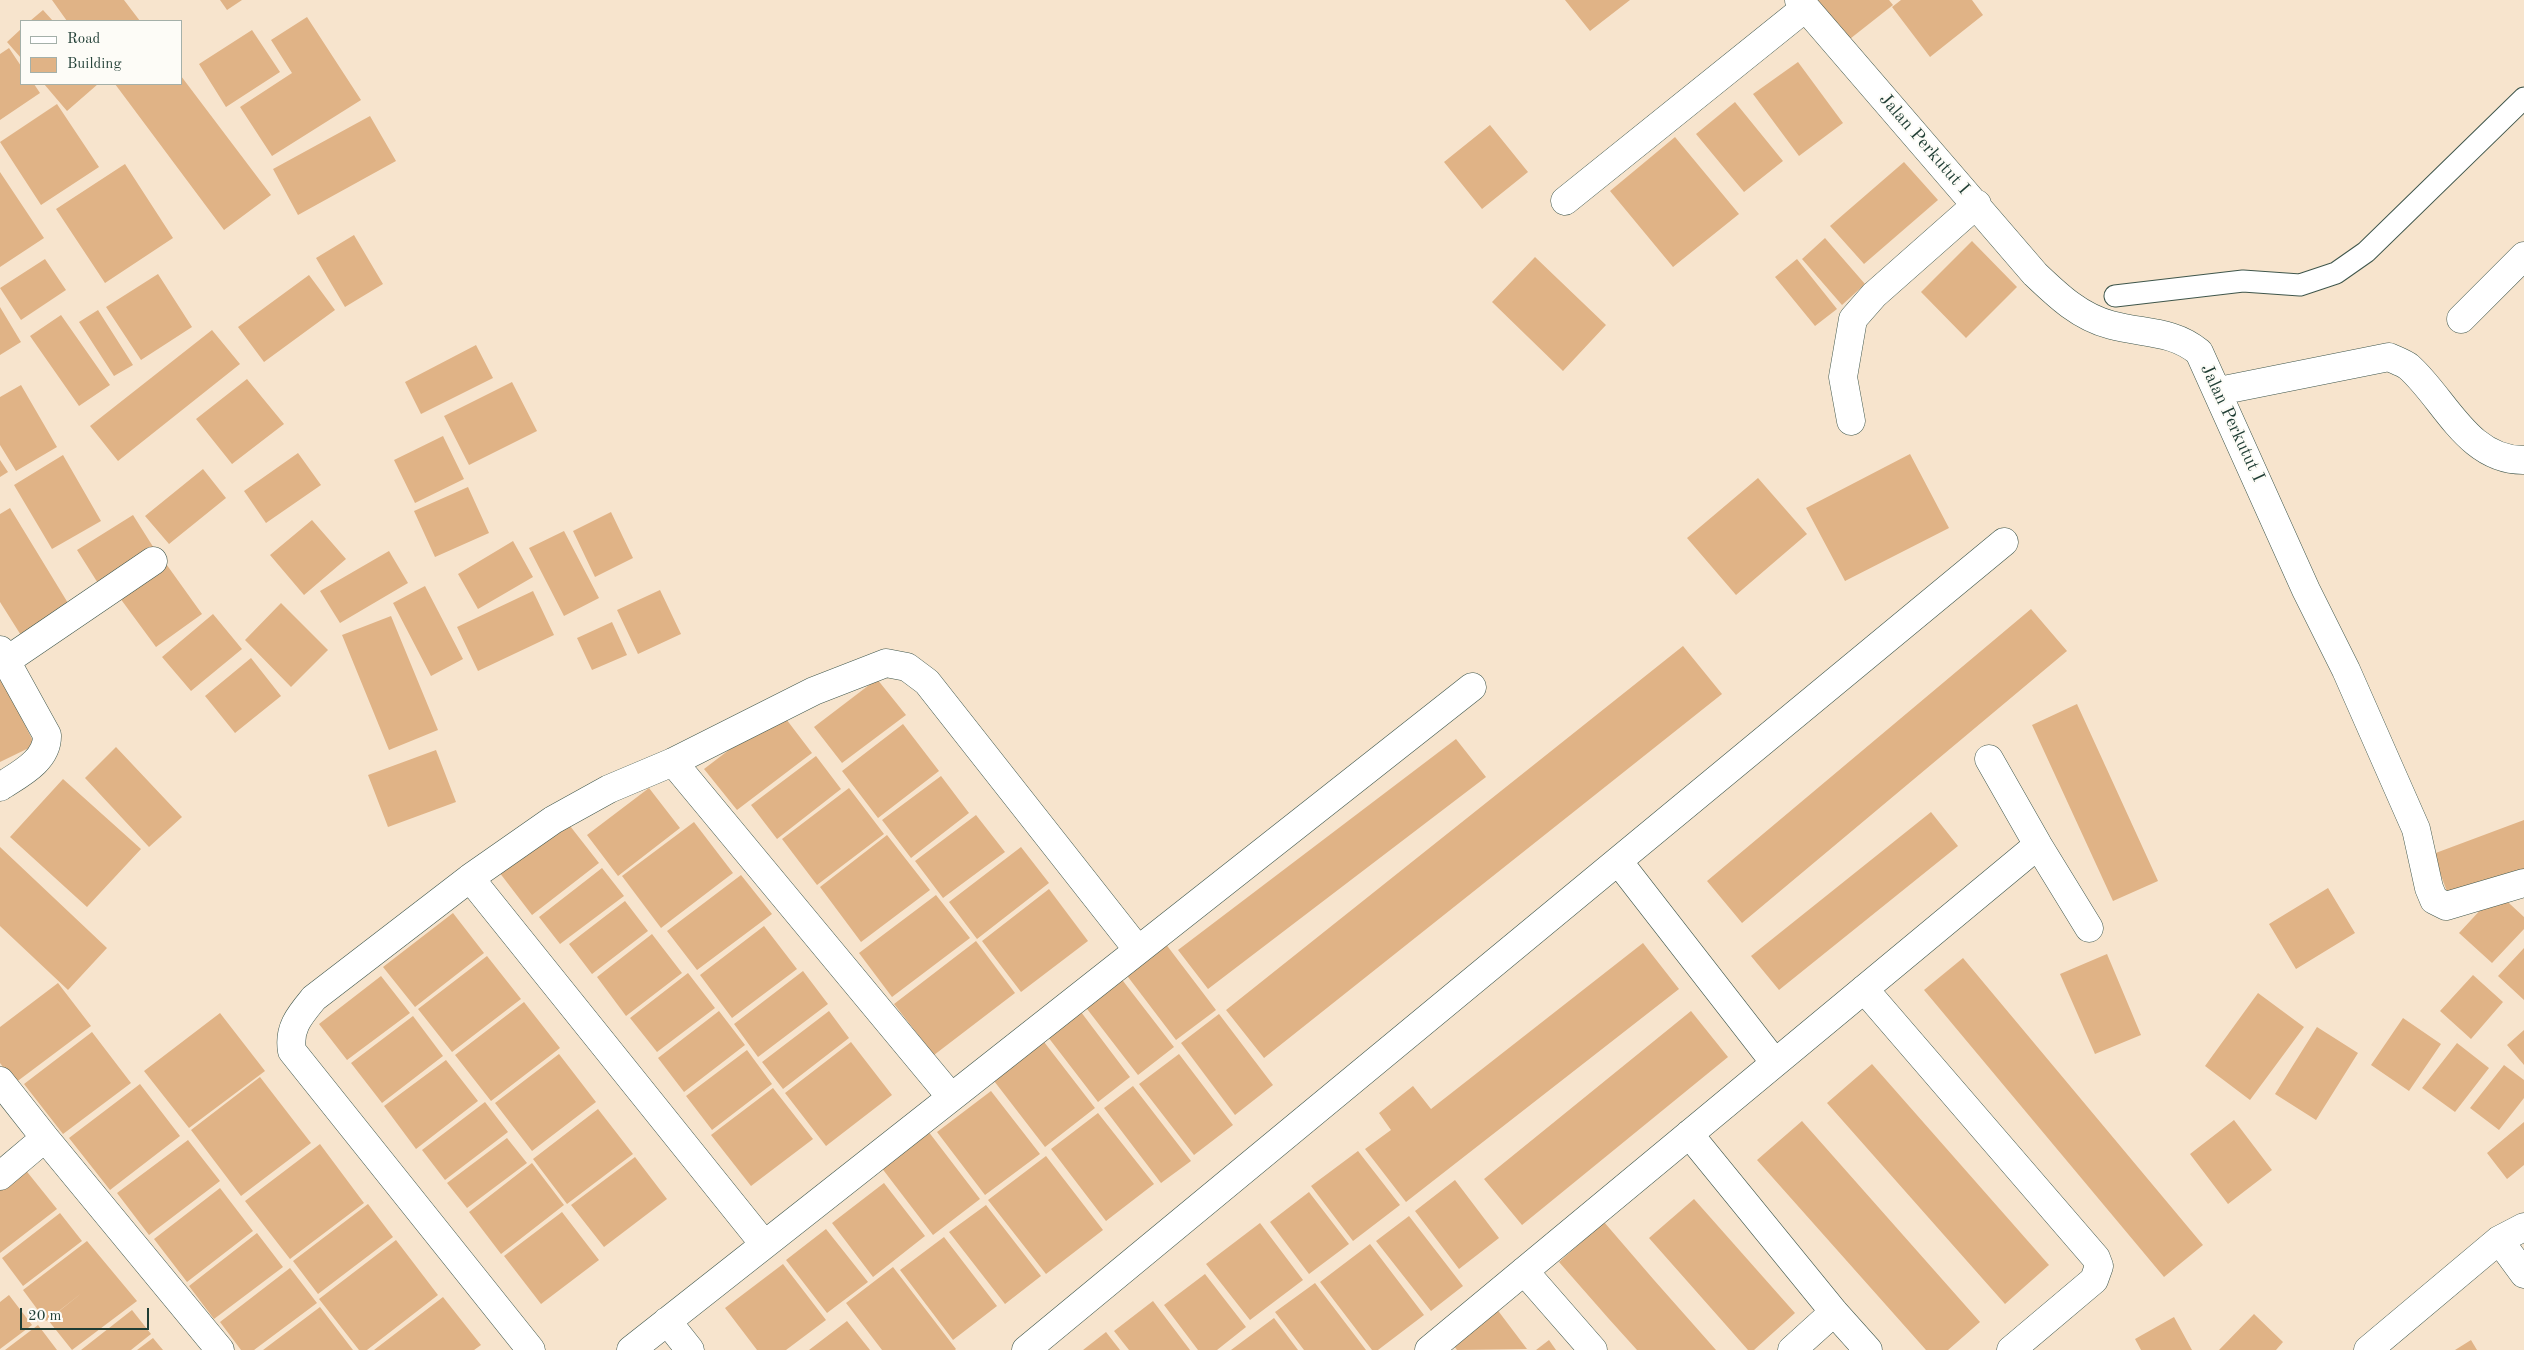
<!DOCTYPE html>
<html>
<head>
<meta charset="utf-8">
<style>
	body { margin:0 }
	#map { position:relative; width:2524px; height:1350px; overflow:hidden; background:#f7e4cd; font-family:"Old Standard TT",serif }
	canvas { display:block }
	.legend { position:absolute; left:20px; top:20px; width:162px; height:65px; box-sizing:border-box; background:#fdfcf7; border:1px solid #a4b0a9; margin:0; padding:6px 9px; list-style:none; font-size:15px; color:#1f3d34 }
	.legend li { display:flex; align-items:center; gap:10px; height:25px }
	.legend b { width:25px; border:1px solid #a4b0a9 }
	.scale { position:absolute; left:20px; top:1308px; width:129px; height:22px; box-sizing:border-box; border:2px solid #1f3d34; border-top:0; padding-left:6px; font-size:15px; line-height:18px; white-space:nowrap; color:#1f3d34; -webkit-text-stroke:4px #fdfcf7; paint-order:stroke }
</style>
</head>
<body>
<div id="map">
<canvas width="2524" height="1350"></canvas>
<ul class="legend">
<li><b style="height:6px;background:#fff"></b>Road</li>
<li><b style="height:14px;background:#e0b386"></b>Building</li>
</ul>
<div class="scale">20 m</div>
</div>
<script>
const c = document.querySelector('canvas').getContext('2d');
c.lineJoin = 'round';
function fillPath(path, color) { c.fillStyle = color; c.fill(path, 'evenodd'); }
function stroke(path, color, width, dash) { c.strokeStyle = color; c.lineWidth = width; c.lineCap = dash ? 'butt' : 'round'; c.setLineDash(dash || []); c.stroke(path); }
function drawText(font, color, halo, rows, align = 'center') {
  c.font = font + ' "Old Standard TT",serif'; c.lineWidth = 4; c.setLineDash([]); c.textBaseline = 'middle'; c.strokeStyle = halo; c.fillStyle = color; for (const [text, x, y, turn = 0] of rows) {
    c.save(); c.translate(x, y); c.rotate((+turn || 0) * Math.PI / 180); c.textAlign = isNaN(turn) ? turn : align; if (halo) c.strokeText(text, 0, 0); c.fillText(text, 0, 0); c.restore();
  }
}
fillPath(new Path2D(`
	M52 0H124L140 21H67Z
	M220 0H242L227 10Z
	M1565 0H1630L1590 31Z
	M1814 0H1889L1893 5 1846 42Z
	M1901 0H1972L1983 15 1930 57 1892 7Z
	M43 10 53 21H30Z
	M307 17 361 100 272 156 240 107 292 73 271 40Z
	M21 29V58L7 42Z
	M252 30 280 72 226 107 199 64Z
	M9 48 21 66V84H34L40 93 0 120V54Z
	M1798 62 1843 123 1799 156 1753 94Z
	M181 76 271 195 224 230 115 84H181Z
	M44 84H98L67 111Z
	M1735 102 1783 161 1744 192 1696 134Z
	M57 104 99 167 41 205 0 142Z
	M370 116 396 161 298 215 273 169Z
	M1490 125 1528 172 1482 209 1444 162Z
	M1675 137 1739 214 1673 267 1610 191Z
	M1904 162 1938 200 1864 264 1830 226Z
	M125 164 173 238 105 283 56 209Z
	M0 172 44 238 0 267Z
	M354 235 383 284 345 307 316 258Z
	M1825 238 1865 284 1842 305 1802 259Z
	M1972 241 2017 287 1966 338 1921 292Z
	M1535 257 1606 325 1563 371 1492 302Z
	M45 259 66 290 21 320 0 288Z
	M1797 259 1837 309 1815 326 1775 277Z
	M158 274 192 327 141 360 106 307Z
	M309 275 335 310 264 362 238 327Z
	M0 307 21 342 0 355Z
	M98 310 133 365 114 376 79 322Z
	M61 315 110 385 79 406 30 336Z
	M212 330 240 364 118 461 90 426Z
	M476 345 493 378 421 414 405 382Z
	M247 379 284 424 232 464 196 419Z
	M512 382 537 431 469 465 444 416Z
	M21 385 57 447 16 471 0 445V397Z
	M443 436 464 479 415 503 394 460Z
	M298 453 321 485 266 523 244 491Z
	M1910 454 1949 528 1845 581 1806 508Z
	M63 455 101 521 52 549 14 485Z
	M0 460 8 472 0 477Z
	M203 469 226 498 169 544 145 516Z
	M1758 478 1807 534 1736 595 1687 538Z
	M468 487 489 533 435 557 414 511Z
	M10 508 71 608 24 640 0 602V514Z
	M611 512 633 558 595 577 573 531Z
	M133 515 157 553 101 588 77 550Z
	M312 520 346 559 304 595 270 555Z
	M564 531 599 598 564 616 529 548Z
	M513 541 533 577 478 609 458 574Z
	M389 551 408 583 340 623 320 591Z
	M164 561 202 614 156 647 117 594Z
	M425 586 463 659 431 676 393 603Z
	M660 590 681 634 638 654 617 610Z
	M533 591 554 635 478 671 457 627Z
	M281 603 328 650 291 687 245 640Z
	M2031 609 2067 651 1742 923 1707 881Z
	M213 614 242 649 191 691 162 657Z
	M391 616 438 730 389 750 342 635Z
	M612 622 627 655 592 670 577 638Z
	M1683 646 1722 694 1264 1058 1226 1010Z
	M251 658 281 696 235 733 205 696Z
	M0 675 35 745 0 762Z
	M877 679 906 715 842 763 814 727Z
	M2077 704 2158 881 2113 901 2032 725Z
	M780 711 812 753 737 810 704 769Z
	M903 724 939 771 878 818 842 771Z
	M1456 739 1486 777 1208 989 1178 950Z
	M116 747 182 817 149 847 85 778Z
	M436 750 456 802 388 827 368 775Z
	M816 756 841 789 777 839 751 805Z
	M941 776 969 813 911 858 882 820Z
	M63 779 141 849 87 907 10 837Z
	M649 788 680 828 618 876 587 835Z
	M849 788 884 834 817 885 782 839Z
	M1931 812 1958 846 1779 990 1751 956Z
	M976 815 1005 852 943 898 915 861Z
	M563 817 599 863 532 915 496 868Z
	M2524 820V869L2449 897 2433 854Z
	M694 822 733 873 661 928 622 876Z
	M887 835 930 890 861 942 820 887Z
	M0 847 107 948 68 990 0 926Z
	M1021 847 1049 883 977 939 949 902Z
	M602 868 624 896 560 944 539 917Z
	M741 875 772 914 697 970 667 931Z
	M2328 888 2355 933 2296 969 2269 924Z
	M1049 889 1088 941 1021 992 982 941Z
	M2497 892 2524 917V929L2492 963 2459 933Z
	M936 895 970 938 892 997 859 953Z
	M625 901 648 931 592 974 569 944Z
	M453 913 484 953 415 1007 383 967Z
	M764 926 797 969 732 1018 700 975Z
	M652 934 682 973 626 1016 597 977Z
	M976 941 1015 993 934 1055 894 1004Z
	M1165 943 1216 1010 1176 1040 1125 973Z
	M1643 943 1679 989 1406 1202 1365 1149 1391 1130 1379 1113 1413 1086 1431 1109Z
	M2524 948V1000L2498 976Z
	M2107 954 2141 1035 2095 1054 2060 974Z
	M487 956 521 999 452 1052 418 1009Z
	M1963 958 2203 1245 2164 1277 1924 990Z
	M803 971 828 1004 758 1057 734 1024Z
	M688 973 715 1008 657 1052 630 1018Z
	M2473 975 2503 1002 2471 1039 2440 1011Z
	M381 976 410 1013 347 1060 319 1024Z
	M1120 977 1174 1047 1138 1075 1084 1005Z
	M58 983 91 1026 15 1083 0 1063V1027Z
	M2258 993 2304 1027 2250 1100 2205 1066Z
	M524 1002 560 1048 491 1101 455 1055Z
	M719 1011 745 1045 684 1092 658 1058Z
	M829 1011 849 1038 783 1089 762 1062Z
	M1691 1011 1728 1057 1522 1225 1484 1179Z
	M1081 1012 1130 1077 1098 1102 1048 1037Z
	M220 1013 265 1071 189 1128 144 1071Z
	M1219 1014 1273 1085 1235 1115 1181 1043Z
	M413 1016 443 1056 382 1103 351 1063Z
	M2403 1018 2441 1044 2409 1091 2371 1065Z
	M2317 1027 2358 1053 2316 1120 2275 1094Z
	M2524 1030V1065L2507 1045Z
	M92 1032 131 1083 63 1134 24 1084Z
	M1041 1038 1095 1108 1045 1147 991 1077Z
	M851 1042 892 1095 826 1146 785 1093Z
	M2457 1043 2489 1068 2455 1112 2422 1088Z
	M747 1050 772 1084 712 1130 686 1096Z
	M559 1054 596 1102 532 1151 495 1103Z
	M1179 1054 1233 1125 1194 1155 1139 1084Z
	M446 1060 478 1101 416 1149 384 1106Z
	M1872 1064 2049 1265 2005 1304 1827 1103Z
	M2504 1065 2524 1080V1098L2499 1130 2470 1108Z
	M260 1077 311 1143 241 1196 191 1130Z
	M140 1084 180 1136 110 1190 69 1138Z
	M1133 1086 1191 1161 1161 1183 1104 1108Z
	M773 1088 813 1139 751 1186 711 1135Z
	M991 1091 1040 1154 985 1195 937 1132Z
	M485 1102 508 1132 445 1180 422 1150Z
	M598 1109 633 1154 567 1204 533 1159Z
	M1098 1113 1154 1184 1106 1221 1051 1149Z
	M2234 1120 2272 1170 2228 1204 2190 1154Z
	M1802 1121 1980 1322 1948 1350H1926L1757 1160Z
	M2524 1122V1165L2507 1179 2487 1153Z
	M928 1131 980 1199 933 1235 881 1167Z
	M507 1138 527 1163 467 1208 447 1183Z
	M188 1140 220 1181 149 1235 117 1193Z
	M320 1144 364 1203 290 1259 245 1201Z
	M1358 1151 1400 1205 1353 1241 1311 1186Z
	M1046 1156 1103 1230 1046 1274 988 1200Z
	M635 1157 667 1199 604 1247 571 1205Z
	M532 1163 564 1205 501 1254 469 1212Z
	M24 1168 57 1209 0 1253V1186Z
	M1455 1180 1499 1238 1459 1269 1415 1211Z
	M884 1183 925 1236 873 1277 832 1223Z
	M220 1188 253 1231 187 1282 154 1239Z
	M1309 1192 1349 1244 1309 1274 1270 1222Z
	M1694 1199 1795 1313 1754 1350H1748L1649 1238Z
	M368 1204 393 1237 318 1294 293 1261Z
	M986 1205 1041 1276 1005 1304 949 1232Z
	M562 1212 599 1260 541 1304 504 1256Z
	M60 1213 82 1241 23 1286 2 1258Z
	M1409 1216 1463 1286 1431 1311 1376 1241Z
	M1604 1222 1654 1280 1716 1350H1637L1609 1319 1559 1262Z
	M1260 1223 1303 1280 1250 1320 1206 1264Z
	M826 1229 868 1282 827 1313 786 1260Z
	M257 1233 283 1267 214 1319 189 1286Z
	M944 1237 997 1306 953 1340 900 1270Z
	M396 1240 438 1295 367 1350H359L319 1299Z
	M87 1241 137 1301 72 1350 48 1320 83 1292 46 1321 23 1290Z
	M1370 1244 1424 1315 1378 1350H1372L1320 1282Z
	M783 1264 826 1320 786 1350H757L725 1308Z
	M893 1267 956 1349 955 1350H882L846 1303Z
	M290 1268 317 1303 254 1350H241L220 1322Z
	M1205 1274 1246 1327 1217 1350H1198L1164 1305Z
	M1315 1283 1366 1350H1304L1275 1312Z
	M9 1295 32 1325 0 1349V1302Z
	M443 1297 481 1345 474 1350H374Z
	M1153 1301 1190 1350H1129L1114 1331Z
	M320 1307 353 1350H263Z
	M1496 1308 1527 1349 1457 1350 1451 1342Z
	M132 1310 151 1334 131 1350H81Z
	M2254 1314 2283 1342 2276 1350H2219Z
	M2174 1317 2192 1350H2141L2135 1339Z
	M1274 1318 1298 1350H1231Z
	M847 1321 870 1350H809Z
	M38 1325 57 1350H5Z
	M1106 1332 1120 1350H1083Z
	M153 1338 163 1350H137Z
	M1549 1340 1556 1350H1536Z
	M2471 1340 2477 1350H2455Z`), '#e0b386');
const lane = new Path2D(`
	M2115 296 2243 281 2300 285 2336 273 2366 252 2524 98`);
const street = new Path2D(`
	M1799 0 2035 274C2058 296 2080 317 2111 325 2144 334 2172 330 2199 352L2306 590 2346 670 2416 829 2429 888 2434 900 2446 906 2524 883
	M1565 201 1805 8
	M2461 319 2524 256
	M2219 391 2389 357C2395 360 2404 363 2409 367 2445 399 2468 461 2524 460
	M1851 421 1843 377 1853 319 1874 295 1977 204
	M0 650 47 735C48 761 18 775 0 787
	M6 661 153 561
	M1989 759 2038 845 2089 928
	M673 762 951 1097
	M1618 861 1775 1063
	M470 878 764 1244
	M1864 989 2096 1258 2099 1266 2094 1280 2011 1350
	M0 1081 45 1138 220 1350
	M1689 1134 1834 1312 1868 1350
	M0 1176 45 1138
	M2499 1240 2524 1274
	M1524 1271 1593 1350
	M667 1321 690 1350
	M531 1350 292 1051C288 1028 300 1015 314 998L470 878 553 820 609 789 673 762 814 691 886 663 907 667 927 682 1138 950
	M631 1350 1472 687
	M1026 1350 2004 542
	M1429 1350 2038 845
	M1792 1350 1834 1312
	M2368 1350 2499 1240 2524 1227`);
stroke(lane, '#3f564b', 23);
stroke(street, '#3f564b', 29);
stroke(lane, '#fff', 21);
stroke(street, '#fff', 28);
drawText('18px', '#1f3d34', '#fdfcf7', [
	["Jalan Perkutut I",1924,144,49],
	["Jalan Perkutut I",2232,423,65]
]);
</script>
</body>
</html>
